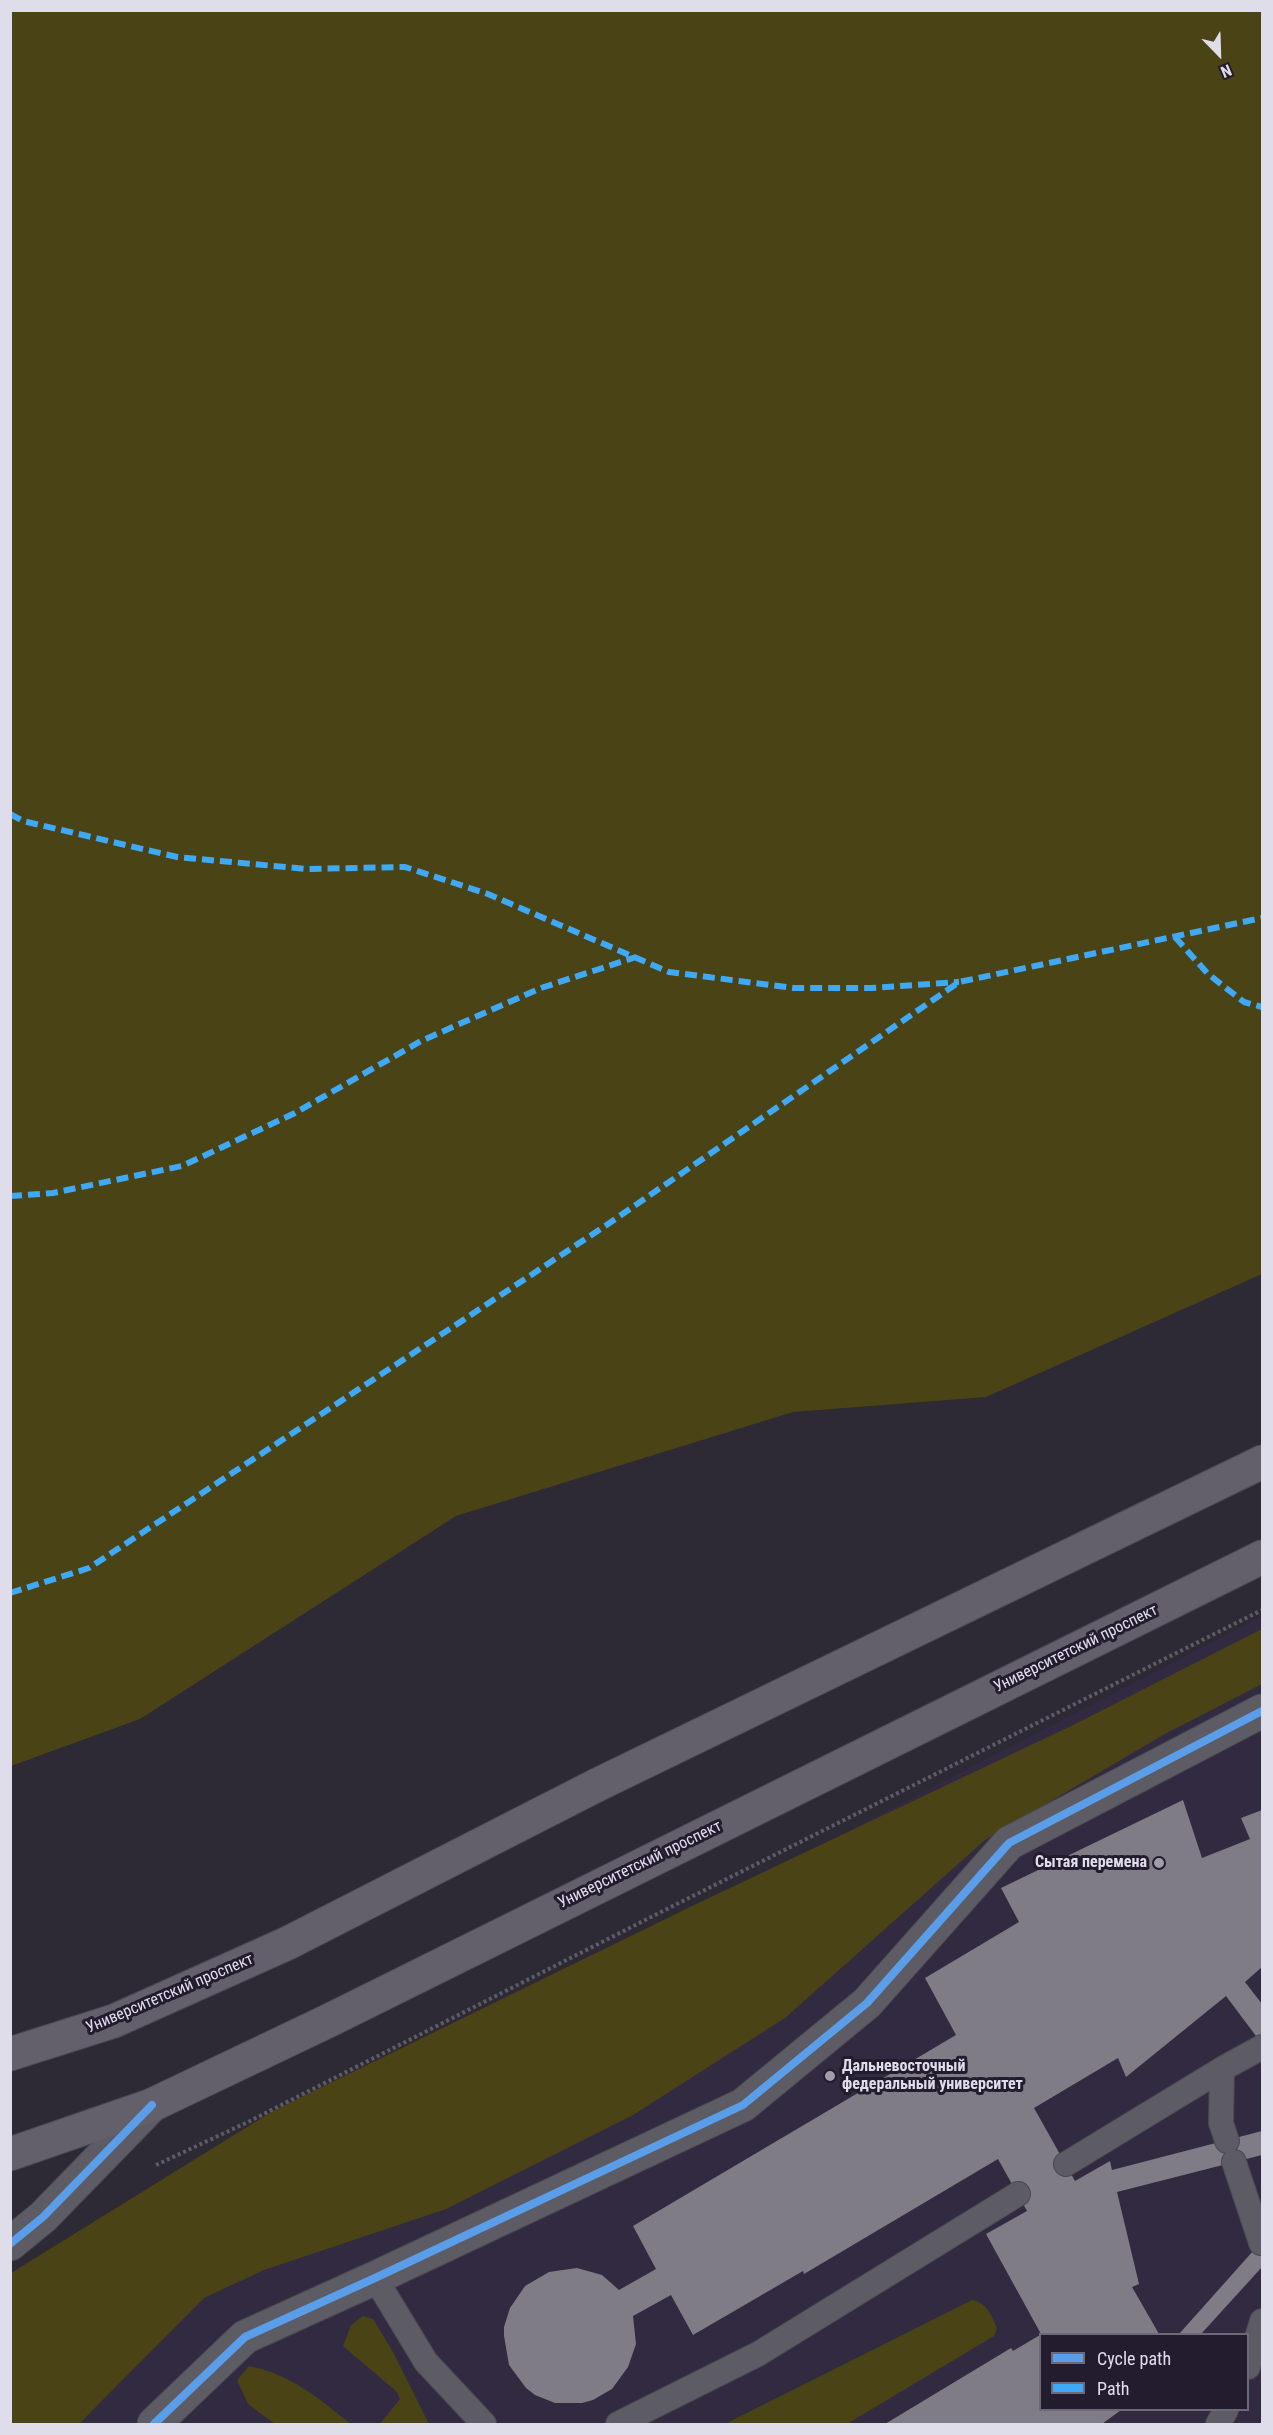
<!DOCTYPE html>
<html>
<head>
<meta charset="utf-8">
<style>
	body { margin:0 }
	#map { position:relative; width:1273px; height:2435px; overflow:hidden; background:#2d2a35; font-family:"Roboto Condensed",sans-serif }
	canvas { display:block }
	.frame { position:absolute; inset:0; border:12px solid #e0ddea; pointer-events:none }
	.legend { position:absolute; left:1039px; top:2333px; width:210px; height:78px; box-sizing:border-box; background:#221c2e; border:2px solid #6e6979; margin:0; padding:8px 10px; list-style:none; font-size:18px; color:#e0ddea }
	.legend li { display:flex; align-items:center; gap:12px; height:30px }
	.legend b { width:30px; border:2px solid #6e6979 }
	.north { position:absolute; left:1189px; top:24px; width:60px; height:60px; -webkit-text-stroke:4px #221c2e; paint-order:stroke; rotate:157deg; font-size:16px; font-weight:700; line-height:24px; text-align:center; color:#e0ddea }
	.north::after { content:''; display:block; margin:auto; width:21px; height:27px; background:#e0ddea; clip-path:polygon(50% 0,100% 100%,50% 72%,0 100%) }
</style>
</head>
<body>
<div id="map">
<canvas width="1273" height="2435"></canvas>
<div class="frame"></div>
<ul class="legend">
<li><b style="height:8px;background:#5a9eea"></b>Cycle path</li>
<li><b style="height:8px;background:#3fa9f5"></b>Path</li>
</ul>
<div class="north">N</div>
</div>
<script>
const c = document.querySelector('canvas').getContext('2d');
c.lineJoin = 'round';
function fillPath(path, color) { c.fillStyle = color; c.fill(path, 'evenodd'); }
function stroke(path, color, width, dash) { c.strokeStyle = color; c.lineWidth = width; c.lineCap = dash ? 'butt' : 'round'; c.setLineDash(dash || []); c.stroke(path); }
function drawText(font, color, halo, rows, align = 'center') {
  c.font = font + ' "Roboto Condensed",sans-serif'; c.lineWidth = 6; c.setLineDash([]); c.textBaseline = 'middle'; c.strokeStyle = halo; c.fillStyle = color; for (const [text, x, y, turn = 0] of rows) {
    c.save(); c.translate(x, y); c.rotate((+turn || 0) * Math.PI / 180); c.textAlign = isNaN(turn) ? turn : align; if (halo) c.strokeText(text, 0, 0); c.fillText(text, 0, 0); c.restore();
  }
}
fillPath(new Path2D(`
	M1262 1616V2424H11L10 2312 661 1928ZM1040 2334H1248V2410H1040Z`), '#312a41');
fillPath(new Path2D(`
	M11 10 1262 11V1274L986 1397 793 1412 456 1516 140 1719 11 1766Z
	M1262 1629V1684L1163 1735 985 1840 785 2018 633 2115 446 2209 264 2270 204 2298 79 2424H11V2273L273 2111 690 1907 1073 1725Z
	M972 2300C987 2303 991 2314 997 2328L994 2336 847 2424H725Z
	M363 2316 373 2319 393 2352 429 2424H380L400 2399 397 2392 343 2346 351 2325Z
	M249 2366C291 2374 319 2399 351 2424H275L248 2404 237 2380Z`), '#4a4315');
fillPath(new Path2D(`
	M1183 1800 1202 1858 1250 1839 1241 1818 1262 1810V1967L1245 1982 1262 2004V2044L1226 1996 1126 2077 1118 2058 1034 2108 1075 2181 1110 2161 1112 2170 1262 2131V2155L1117 2192 1139 2284 1132 2287 1159 2334H1041L986 2234 1027 2211 998 2159 804 2274 803 2271 693 2335 671 2295 633 2316 636 2344 628 2367 612 2389 593 2400 582 2403H555L535 2395 526 2388 509 2365 504 2336V2327L510 2308 525 2286 549 2272 577 2268 602 2275 619 2290 656 2269 633 2226 956 2035 925 1978 1019 1922 1001 1888Z
	M1262 2241V2267L1201 2334H1179Z
	M1040 2335V2410H1121L1102 2424H885L1011 2348 1013 2351Z`), '#807c86');
const lane = new Path2D(`
	M1227 2141 1221 2123 1222 2069 1262 2047
	M1234 2162 1261 2243
	M1066 2164 1222 2069
	M375 2278 426 2362 484 2424
	M1248 2367 1262 2321
	M618 2424 758 2354 1018 2194
	M1218 2424 1226 2410`);
const street = new Path2D(`
	M10 2244 43 2217 152 2105
	M154 2424 245 2337 375 2278 743 2105 867 2003 1009 1843 1262 1711`);
const primary = new Path2D(`
	M10 2054 114 2021 288 1943 597 1785 1262 1462
	M10 2154 152 2105 330 2020 1262 1557`);
stroke(lane, '#4a4851', 26);
stroke(street, '#4a4851', 35);
stroke(primary, '#4a4851', 35);
stroke(new Path2D(`
	M156 2165 248 2122 659 1913 1262 1610`), '#5d5b64', 4, [3, 3]);
stroke(lane, '#5d5b63', 24);
stroke(street, '#5d5b63', 33);
stroke(primary, '#63606c', 33);
stroke(new Path2D(`
	M10 814 23 821 177 857 307 869 405 867 488 894 669 972 794 988H871L959 982
	M1175 937 1208 974 1244 1002 1262 1007
	M10 1196 53 1193 182 1166 295 1113 421 1041 541 988 636 957
	M10 1593 89 1568 611 1222 959 982 1262 918`), '#3fa9f5', 6, [12, 6]);
stroke(new Path2D(`
	M10 2244 43 2217 152 2105
	M154 2424 245 2337 375 2278 743 2105 867 2003 1009 1843 1262 1711`), '#5a9eea', 8);
for (const [x, y, r, color] of [
	[1159,1863,6,"#a19eab"],
	[830,2076,6,"#a19eab"]
]) { const dot = new Path2D(); dot.arc(x, y, r, 0, 2 * Math.PI); c.fillStyle = color; c.fill(dot); stroke(dot, '#221c2e', 2); }
drawText('16px', '#e0ddea', '#221c2e', [
	["Университетский проспект",1076,1649,-26],
	["Университетский проспект",640,1865,-26],
	["Университетский проспект",170,1994,-23]
]);
drawText('bold 16px', '#e0ddea', '#221c2e', [
	["Сытая перемена",1147,1863],
	["Дальневосточный",842,2067,"left"],
	["федеральный университет",842,2085,"left"]
], 'right');
</script>
</body>
</html>
